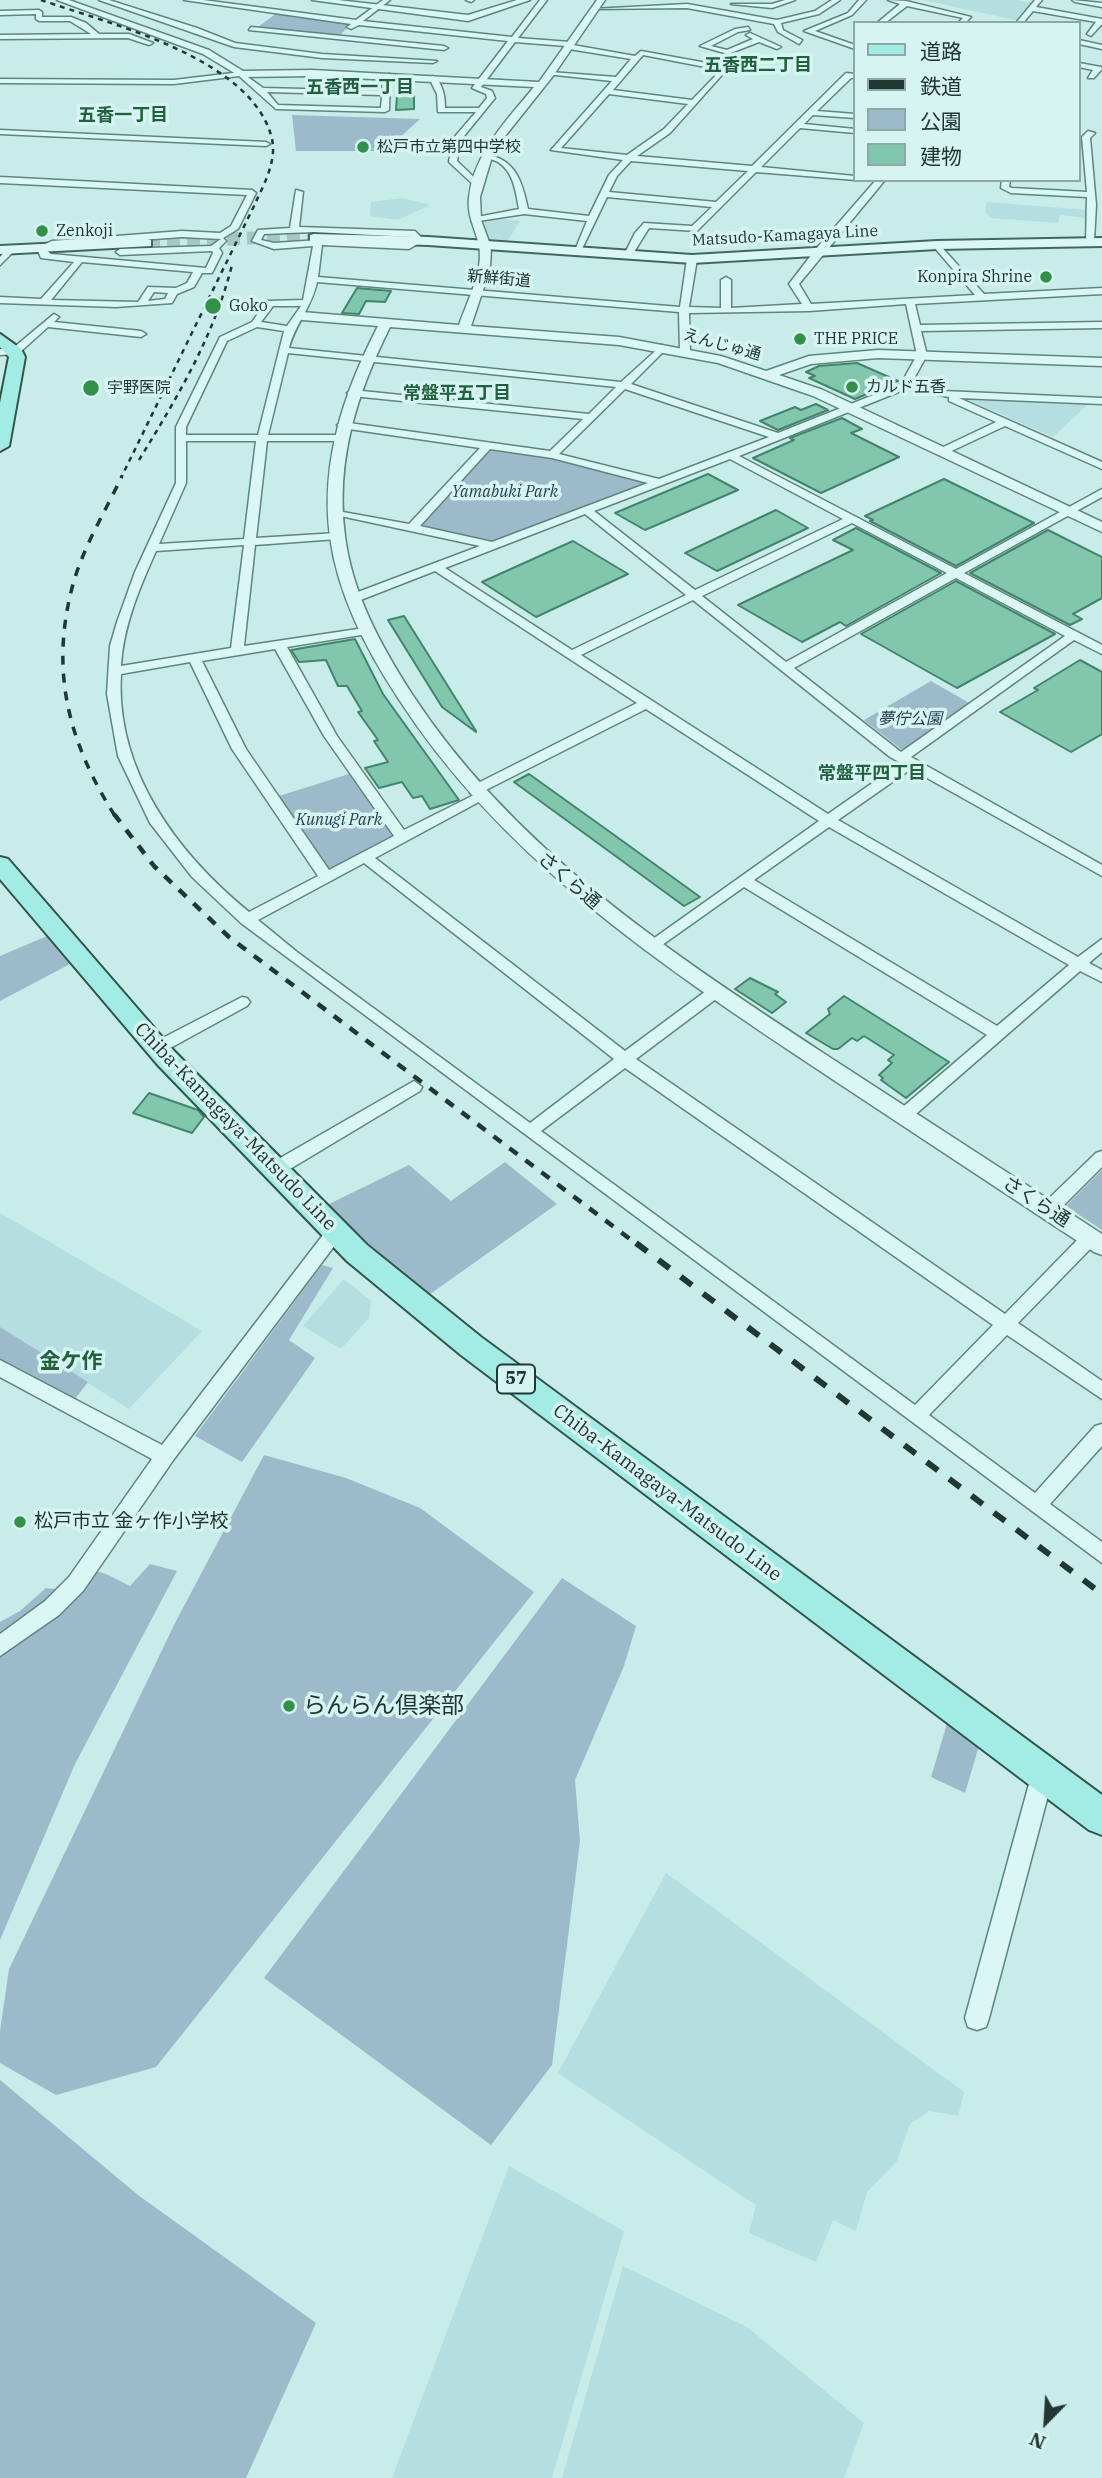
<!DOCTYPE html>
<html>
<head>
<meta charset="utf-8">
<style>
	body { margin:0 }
	#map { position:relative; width:1102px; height:2478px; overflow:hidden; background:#c7ece9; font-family:"IBM Plex Serif","Noto Sans JP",serif }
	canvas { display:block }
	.legend { position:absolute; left:853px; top:21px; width:228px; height:161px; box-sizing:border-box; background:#d6f4f2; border:2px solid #8da9a5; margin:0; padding:9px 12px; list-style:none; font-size:21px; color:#203831 }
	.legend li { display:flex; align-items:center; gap:14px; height:35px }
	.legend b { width:35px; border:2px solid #8da9a5 }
	.north { position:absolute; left:1011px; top:2387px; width:70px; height:70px; -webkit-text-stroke:5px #d6f4f2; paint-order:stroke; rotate:204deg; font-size:19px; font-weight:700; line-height:28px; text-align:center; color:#203831 }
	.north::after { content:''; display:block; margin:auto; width:24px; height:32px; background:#203831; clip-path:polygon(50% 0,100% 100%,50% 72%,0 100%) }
</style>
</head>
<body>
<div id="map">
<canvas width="1102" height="2478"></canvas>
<ul class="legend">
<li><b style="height:9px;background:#a2ece5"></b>道路</li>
<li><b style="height:9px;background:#203831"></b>鉄道</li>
<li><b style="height:19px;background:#9cbac9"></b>公園</li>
<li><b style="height:19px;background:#80c7ad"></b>建物</li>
</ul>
<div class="north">N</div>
</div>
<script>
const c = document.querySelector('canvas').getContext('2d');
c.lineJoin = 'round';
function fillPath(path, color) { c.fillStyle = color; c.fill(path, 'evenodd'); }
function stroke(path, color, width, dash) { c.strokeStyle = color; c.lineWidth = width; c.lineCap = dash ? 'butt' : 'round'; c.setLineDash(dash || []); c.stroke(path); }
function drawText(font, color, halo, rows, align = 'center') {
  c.font = font + ' "IBM Plex Serif","Noto Sans JP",serif'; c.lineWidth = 7; c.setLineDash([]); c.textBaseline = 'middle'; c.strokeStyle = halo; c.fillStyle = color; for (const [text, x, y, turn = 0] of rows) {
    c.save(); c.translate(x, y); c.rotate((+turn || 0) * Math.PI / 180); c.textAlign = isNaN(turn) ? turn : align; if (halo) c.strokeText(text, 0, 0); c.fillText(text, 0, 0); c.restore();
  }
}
fillPath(new Path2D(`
	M923 0H1016L1033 3 1021 19 1015 20Z
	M403 198 430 205 398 220 370 216 371 202Z
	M987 202 1088 210 1086 218 1060 215 1058 223 990 218 985 211Z
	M500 219 520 221 507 242 488 241 481 222Z
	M969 400 1088 404 1053 437Z
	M0 1213 202 1331 129 1409 0 1327Z
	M344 1279 371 1301 369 1318 341 1349 303 1326Z
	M666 1873 964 2092 958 2116 929 2111 910 2124 897 2161 867 2192 856 2231 833 2220 816 2262 749 2233 756 2205 558 2073Z
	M509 2166 624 2231 552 2478H392Z
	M623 2266 747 2327 864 2423 844 2478H562Z`), '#b5dee1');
fillPath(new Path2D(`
	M277 13 349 23 351 24 339 36 255 29Z
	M292 115 420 119 397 140V151H296Z
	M494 449 541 456 645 481V483L494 541 425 527 423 524 489 450Z
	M931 681 971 704 908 748 901 749 864 720Z
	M349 774 392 835 390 839 335 868H328L279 796Z
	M47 936 72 963 0 1001V956Z
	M505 1162 557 1204 426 1297 327 1205 409 1165 451 1201Z
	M1102 1170V1230L1066 1206Z
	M322 1265 333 1268 289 1340 315 1358 242 1462 195 1436Z
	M0 1327 88 1382 71 1404 0 1361Z
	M264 1455 346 1478 420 1508 534 1592 156 2067 56 2095 0 2063V2031L9 1969 175 1623Z
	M150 1564 177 1571 75 1764 0 1940V1622L20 1611 46 1588 55 1589C86 1561 96 1569 130 1586Z
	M562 1578 636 1626 624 1666 575 1780 580 1841 552 2065 491 2145 264 1978Z
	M949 1717 981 1739 965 1793 931 1777Z
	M0 2080 138 2195 316 2323 246 2478H0Z`), '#9cbac9');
const building = new Path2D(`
	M397 95H414V109L396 110Z
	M357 288 391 291 385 302 366 301 359 314 342 313Z
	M857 363 898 381 855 399 809 378 815 376 806 372 819 366Z
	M816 404 828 410 778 430 760 421 795 407 801 410Z
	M842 418 862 429 851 433 899 457 821 493 753 458 794 440 790 438Z
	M708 474 738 490 645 530 615 513Z
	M944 479 1026 519 1034 523 956 566 870 521 873 520 865 516Z
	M776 510 808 528 717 571 685 553Z
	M856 528 941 573 846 626 840 622 802 642 738 605 853 550 833 540Z
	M1048 530 1102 557V598L1073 614 1082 619 1070 625 970 573Z
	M573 541 628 574 536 617 482 582Z
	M956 581 1055 634 957 688 861 634Z
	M404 616 476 731V732L442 707 388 620Z
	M355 639 383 694 459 800 430 809 422 796 413 798 402 782 379 788 365 768 388 762 374 741 378 740 358 712 362 711 347 686H338L326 660 299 662 291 650Z
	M1080 660 1102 672V734L1071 752 1000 712 1038 690 1034 688Z
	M529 774 610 832 700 897 684 906 514 782Z
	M750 978 778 992 775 994 786 1002 772 1013 735 989Z
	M844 996 949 1062 906 1098 881 1080 883 1078 879 1075 892 1063 888 1060 894 1055 864 1036 857 1041 852 1038 838 1049H833L806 1033 830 1014 828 1009Z
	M149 1093 198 1110 204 1117 192 1133 133 1113Z`);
fillPath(building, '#80c7ad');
stroke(building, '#45846c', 2);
stroke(new Path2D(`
	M147 243 315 235`), '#a6c8c4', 13, [13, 7]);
const minor = new Path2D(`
	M99 0H109L197 28 235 43 322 54 437 61 433 63 322 58 234 47Z
	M184 0H203L356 20 383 0H390L363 21 512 37 540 0H547L518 38 570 42 573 45 635 56 641 51 729 67 670 133 637 156 752 166 846 73 855 74V78H851L817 111 855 114V118L813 115 804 124 855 129V133L800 128 761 167 855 176 856 180 756 172 697 231 649 228 631 257 628 258 624 255 635 233 644 223 692 226 712 207 607 197 580 253 573 255 587 221 524 214 472 222V218L519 209C516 193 514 172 498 162 493 159 487 159 482 156L486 154C516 160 522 181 528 209L589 216 609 175 623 160 551 150 612 81 546 74 550 72 616 77 631 59 569 49 566 46 515 42 481 87 492 91 495 98 460 141 457 161 480 183 477 188 449 162 452 140 476 112H438L437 94 429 78 433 76C443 83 445 96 445 108H479L487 98 486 94 472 88 508 41 359 25 351 29 347 27 351 24ZM643 55 721 70 692 100 613 90ZM609 94 688 104 664 129 627 155 561 148ZM631 161 748 171 716 202 609 192 617 176Z
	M466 0H474L471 2Z
	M785 0H795L772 8 731 4H772Z
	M832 0H840L819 14 781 23 783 30 802 40 799 44 778 32 774 24 687 8 592 9 687 4 777 20 815 11Z
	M859 0H866L852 15 815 31 855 45V49L804 31 848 13Z
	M888 0 906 1 971 17 965 23H958L963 18 907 6 885 23H877L900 4Z
	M1035 0H1042L1036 7 1102 19V24L1091 36 1087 34 1096 22 1033 11 1023 23H1016Z
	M1072 0 1102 3V7L1075 2Z
	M39 10 42 12V17H71L86 23 99 34H129L153 43 149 45 128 38 0 39V35L91 34 70 21H39L36 19V14L0 15V11Z
	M251 27 444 46 448 48 444 50 249 30Z
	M748 27 750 30 738 32 711 46 727 50 753 39 746 35 750 33 781 47 777 49 759 42 728 54 700 46 735 29Z
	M1079 40 1102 45V49L1079 44Z
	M1079 63 1101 67 1102 69 1094 78H1088L1093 70 1079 67Z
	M241 72 263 88 382 91 383 76 390 74 389 110 385 112 276 109 239 76 174 84 0 83V79L174 80ZM267 92 382 95 381 108 278 105Z
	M0 130 266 142 270 144 266 146 0 134Z
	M1088 131 1095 133 1090 138 1096 205 1094 242 1090 245 1086 242 1087 197 1011 193 1001 188 1002 180H1010L1009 187 1012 188 1087 192 1082 137Z
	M0 177 252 190 256 193 238 229 223 238 226 241 219 248 222 253 212 273H202L194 287 177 294 172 303 116 307 0 303V297L41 299 74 262 41 258 38 251 41 246 52 241 182 231 220 233 231 226 247 195 0 183ZM182 237 221 239 211 246 120 249 116 252 120 255 212 251 213 253 206 268 51 254 46 250 57 246ZM82 262 193 272 187 283 176 288 148 287 138 302 51 300ZM154 292 168 293 165 299 148 301Z
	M876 180H885L799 284 811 304 975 295 934 247 933 245 937 242 984 294 1102 288V294L915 304 920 325 1102 322V328L921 331 927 355 911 384 943 391 1102 398V404L959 398 1102 462V469L1005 426 945 454H937V450L996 422 949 401V397L906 389 739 456 956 569 1102 489V497L964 573 1102 645V654L1074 640 911 757 1102 865V876L911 769 838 820 1078 957 1102 939V952L1089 963 1102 970V982L1080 971 909 1120 903 1122 895 1116 897 1112 987 1035 744 887 655 950H645L643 946 819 821 646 709 480 793H470V787L637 703 435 571 358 601H350V595L480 546 336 515 332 514V510L409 524 480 448 342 428 337 425 342 422 550 451 583 419 352 396 347 393 352 390 589 414 616 387 288 353 268 435H339L344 438 339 441H267L256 538 337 533 343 536 337 539 255 545 244 646 371 627V633L367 634 287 647 337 736 404 830 476 794H486L488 797 375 858 625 1051 710 988H720L723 992 720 996 636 1059 1005 1314 1084 1233H1096L1099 1238 1096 1243 1018 1323 1102 1381V1399L1007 1335 929 1415 1035 1493 1095 1426 1102 1424V1446L1050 1504 1102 1542V1563L241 923 192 877 150 823 118 756 107 694 110 646 117 622 135 572 176 483V427L220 337 252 322 267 301 303 300 313 246 274 249 252 241 258 230 290 228 296 190 303 192 299 227 415 231 424 240 409 249 322 245 318 277 680 307 687 259 692 256 697 259 689 307 721 308V280L726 277 731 280V308L802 304 789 284 815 250ZM313 232 412 237 415 240 408 243 335 239 274 243 261 240 264 234ZM317 282 679 312 680 352 685 355 690 352 689 313 809 311 906 304 917 355 901 384 778 433 631 384 667 348 662 345 621 382 289 348C295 324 312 307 317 282ZM273 306H301L287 326 261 322ZM257 327 284 331 258 435H186V427L227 341ZM625 389 769 437 659 479 559 454ZM186 441H256L244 539 159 544 186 483ZM490 449 552 458 648 483 492 542 420 526ZM730 459 843 519 695 590 594 511ZM585 514 686 595 572 650 445 568ZM852 523 947 573 786 662 702 596ZM244 545 231 648 121 666C123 626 140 587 156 551ZM956 578 1065 636 901 752 794 668ZM693 600 890 757 901 763 828 814 581 655ZM275 649 324 736 394 836 329 870 246 749 202 661ZM190 662 232 749 318 876 249 912C178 854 115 771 121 674ZM829 827 1069 965 997 1026 754 880ZM364 863 614 1059 530 1123 297 952 258 920ZM625 1068 993 1325 915 1405 541 1131Z
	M8 248 15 250 0 265V257Z
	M54 314 59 317 54 322 141 331 146 334 141 337 48 327 18 354 0 355V349H12Z
	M242 997 247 998 250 1002 247 1006 163 1052H151L149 1048 151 1044Z
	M414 1081 422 1087 420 1091 280 1175H268L266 1170 268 1165Z
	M1102 1151V1167L1054 1215H1042L1039 1210 1042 1205 1096 1153Z
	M335 1225 341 1227 344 1232 341 1237 174 1459 83 1591 59 1615 0 1656V1634L45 1601 69 1577 152 1459 0 1377V1360L162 1445 329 1227Z
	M1043 1762 1051 1765 1054 1773 989 2018 986 2027 977 2030 968 2027 965 2018 1032 1773 1035 1765Z`);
const tertiary = new Path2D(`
	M57 0H69L209 50 243 71 312 70 539 82 597 0H605L553 76 494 150 480 197 481 220 491 247 490 269 471 326 619 337 721 356 766 371 809 356 878 350 1102 358V366L878 358 811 364 779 375 823 390 1102 522V532L813 396 718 363 619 345 390 327C357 393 335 461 345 536 352 593 381 646 412 694 516 853 677 957 834 1060 923 1118 1013 1176 1102 1234V1255L1094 1252C1004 1192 913 1133 823 1073 664 967 503 861 398 698 366 649 338 595 330 537 320 462 344 392 378 326L302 320 296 316 302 312 459 325C467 301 484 271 479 246 476 229 467 217 469 198 473 154 507 120 534 87L312 76 241 77 203 54Z
	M312 0H338L468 15 517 0H530L468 21Z`);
const secondary = new Path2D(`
	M314 234 428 237 692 255 937 241 1102 238V246L937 249 692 263 428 245 310 241V235Z
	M147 239 151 240V246L0 254V246Z`);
const primary = new Path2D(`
	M0 334 21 349 25 357 9 446 0 451V403L9 357 0 347Z
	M0 857 8 859 175 1052 367 1245 481 1337 1102 1795V1835L1089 1830 461 1355 347 1261 157 1064 0 879Z`);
stroke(minor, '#5e867c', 3);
stroke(tertiary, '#5e867c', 3);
stroke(secondary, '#41685d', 4);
stroke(primary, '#31554a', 4);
fillPath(minor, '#daf7f5');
fillPath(tertiary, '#daf7f5');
fillPath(secondary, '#daf7f5');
fillPath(primary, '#a2ece5');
stroke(new Path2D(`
	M41 0C110 24 253 58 272 139 277 162 263 186 254 206L121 478
	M139 460C177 398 214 336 232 265`), '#203831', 2.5, [5, 5]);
stroke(new Path2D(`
	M115 816C69 743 50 673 72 588 82 549 105 512 122 476`), '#203831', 3.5, [9, 9]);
stroke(new Path2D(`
	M114 814 154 866 229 937 638 1245`), '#203831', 4.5, [10, 10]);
stroke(new Path2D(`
	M636 1243 1102 1594`), '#203831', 6, [14, 14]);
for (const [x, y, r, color] of [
	[363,147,7,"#319146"],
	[42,231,7,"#319146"],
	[1046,277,7,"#319146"],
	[213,306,9,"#319146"],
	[800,339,7,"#319146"],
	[852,387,7,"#319146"],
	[91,388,9,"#319146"],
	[20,1522,7,"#319146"],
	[289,1706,7,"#319146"]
]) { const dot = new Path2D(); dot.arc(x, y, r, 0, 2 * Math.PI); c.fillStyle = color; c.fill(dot); stroke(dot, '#d6f4f2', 2.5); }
drawText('16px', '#203831', '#d6f4f2', [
	["松戸市立第四中学校",377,147],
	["Zenkoji",56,231],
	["Konpira Shrine",1032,277,"right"],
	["Goko",229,306],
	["THE PRICE",814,339],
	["カルド五香",866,387],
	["宇野医院",107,388]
], 'left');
drawText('16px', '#203831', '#d6f4f2', [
	["Matsudo-Kamagaya Line",785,236,-3],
	["新鮮街道",499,279,5],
	["えんじゅ通",722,345,15]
]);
drawText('italic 16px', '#283e53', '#d6f4f2', [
	["Yamabuki Park",505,492],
	["夢佇公園",910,719],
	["Kunugi Park",339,820]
]);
drawText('bold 18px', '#22613e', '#d6f4f2', [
	["五香西二丁目",758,66],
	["五香西一丁目",360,88],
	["五香一丁目",123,116],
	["常盤平五丁目",457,394],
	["常盤平四丁目",872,774]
]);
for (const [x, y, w] of [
	[516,1379,38]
]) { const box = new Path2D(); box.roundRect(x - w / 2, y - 14.5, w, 29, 5); c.fillStyle = '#d6f4f2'; c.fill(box); stroke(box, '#203831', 2); }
drawText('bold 18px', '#203831', null, [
	["57",516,1379]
]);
drawText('19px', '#203831', '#d6f4f2', [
	["さくら通",569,881,41],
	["Chiba-Kamagaya-Matsudo Line",235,1127,46],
	["さくら通",1036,1202,33],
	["Chiba-Kamagaya-Matsudo Line",667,1493,37]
]);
drawText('19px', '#203831', '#d6f4f2', [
	["松戸市立 金ヶ作小学校",34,1522]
], 'left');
drawText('bold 21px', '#22613e', '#d6f4f2', [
	["金ケ作",71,1362]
]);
drawText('23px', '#203831', '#d6f4f2', [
	["らんらん倶楽部",303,1706]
], 'left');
</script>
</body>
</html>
